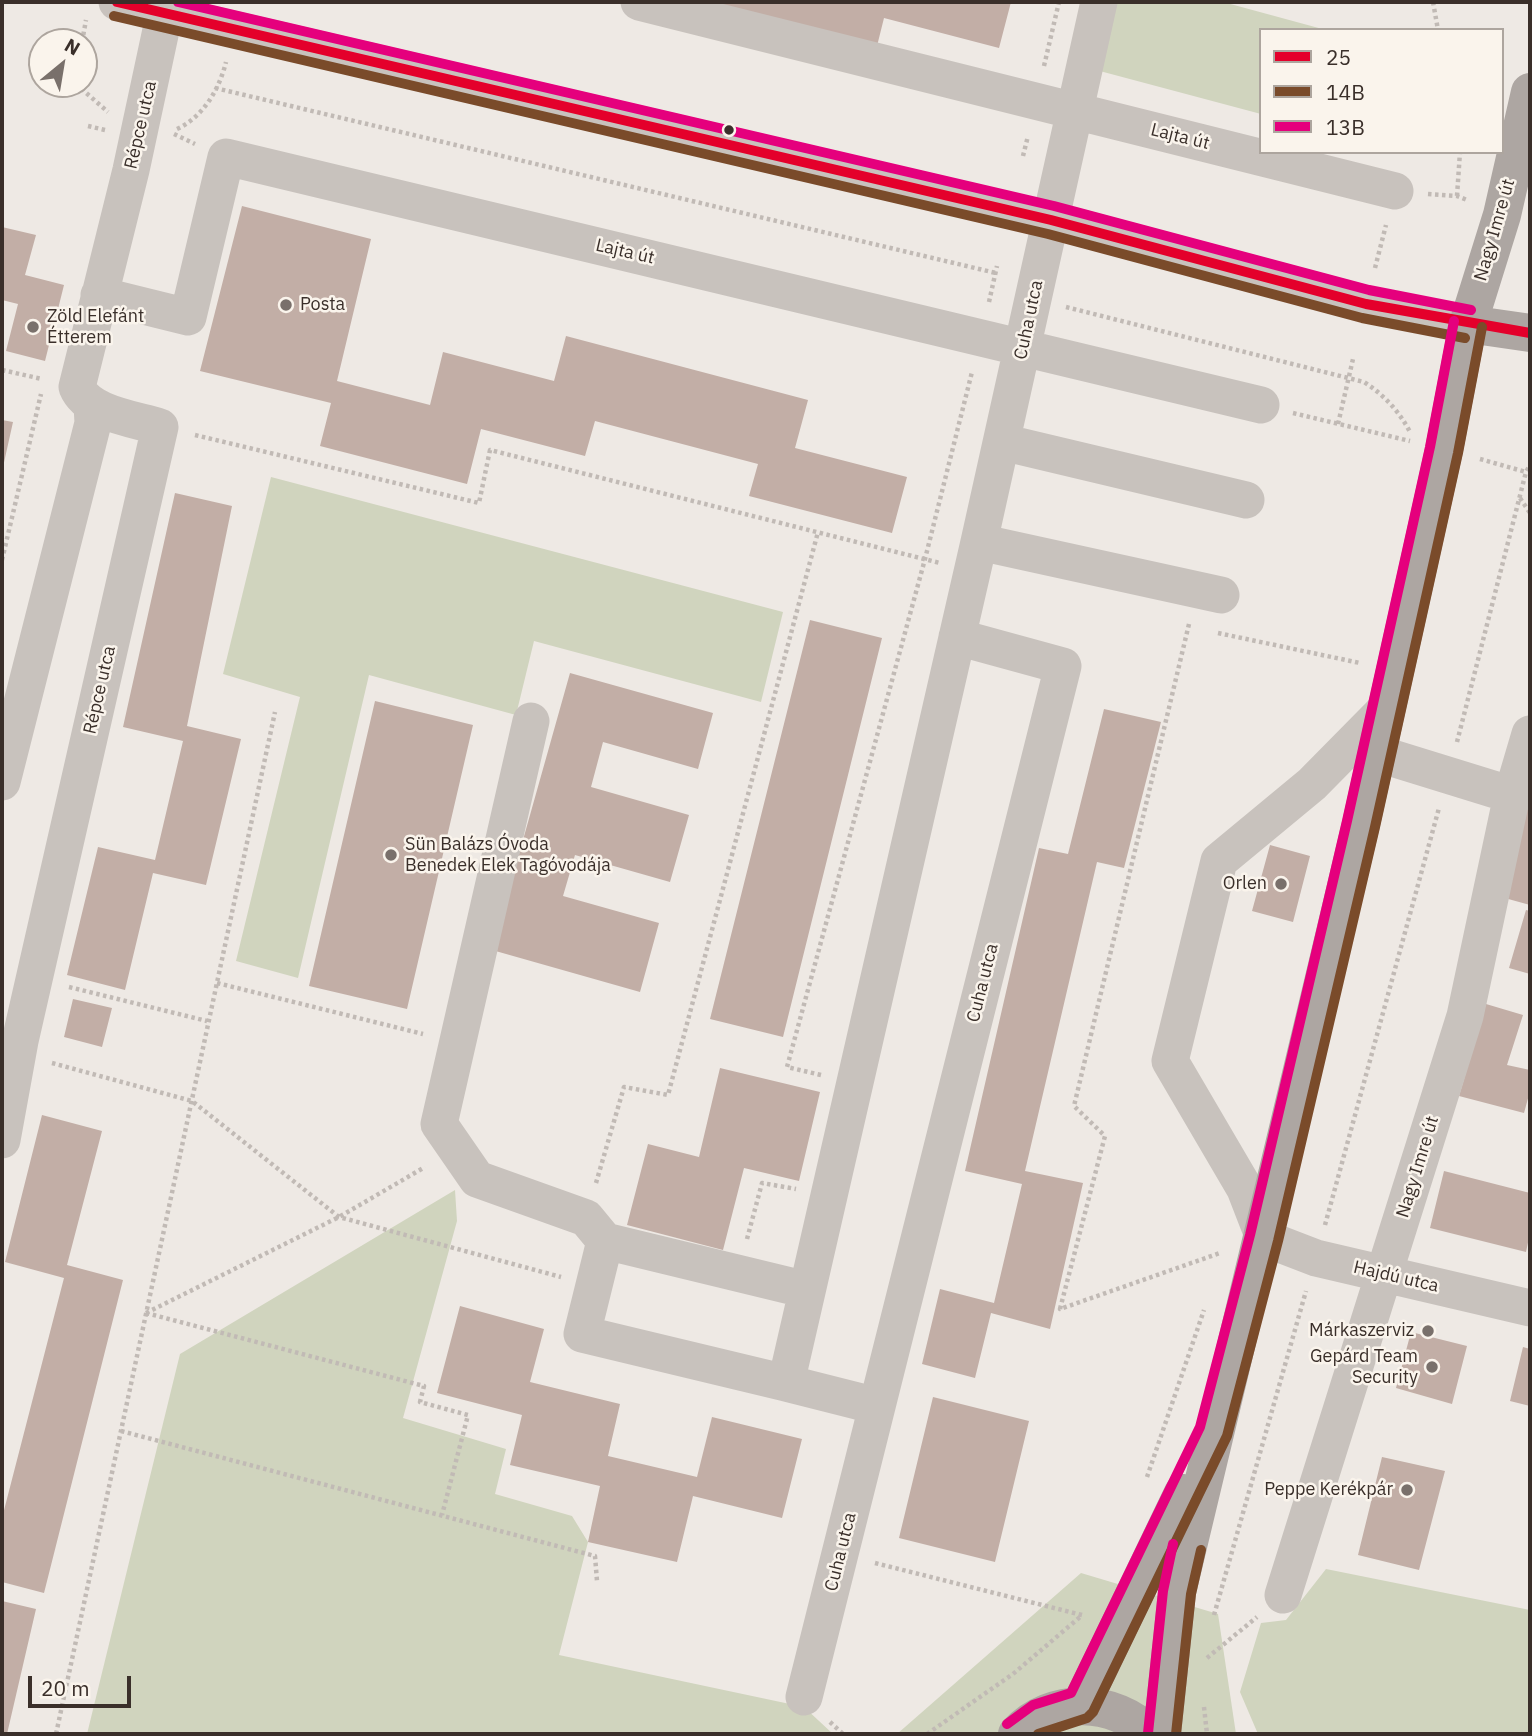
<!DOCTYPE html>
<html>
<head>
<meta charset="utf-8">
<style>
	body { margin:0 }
	#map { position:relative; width:1532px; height:1736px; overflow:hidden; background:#eee9e4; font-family:"IBM Plex Sans",sans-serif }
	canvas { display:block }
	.frame { position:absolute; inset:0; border:4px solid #3a2f2a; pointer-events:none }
	.legend { position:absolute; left:1259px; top:28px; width:245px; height:126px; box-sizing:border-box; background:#faf4ec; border:2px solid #ada59e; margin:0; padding:9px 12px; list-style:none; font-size:21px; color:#3a2f2a }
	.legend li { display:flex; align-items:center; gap:14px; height:35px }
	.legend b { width:35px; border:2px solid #ada59e }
	.north { position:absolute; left:28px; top:28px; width:70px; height:70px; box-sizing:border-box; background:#faf4ec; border:2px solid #ada59e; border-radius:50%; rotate:30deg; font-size:19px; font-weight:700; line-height:28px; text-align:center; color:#3a2f2a }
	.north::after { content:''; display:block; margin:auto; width:24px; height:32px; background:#79706b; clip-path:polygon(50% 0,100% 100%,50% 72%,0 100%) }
	.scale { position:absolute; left:28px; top:1676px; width:103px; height:32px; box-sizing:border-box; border:4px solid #3a2f2a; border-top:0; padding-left:9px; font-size:21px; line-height:24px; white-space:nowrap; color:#3a2f2a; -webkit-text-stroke:5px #faf4ec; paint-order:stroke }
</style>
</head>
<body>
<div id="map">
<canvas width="1532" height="1736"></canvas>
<div class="frame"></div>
<ul class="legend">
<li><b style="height:9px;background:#e4002b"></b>25</li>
<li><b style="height:9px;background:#7a4b2a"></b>14B</li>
<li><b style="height:9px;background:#e5007d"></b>13B</li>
</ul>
<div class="north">N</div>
<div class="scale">20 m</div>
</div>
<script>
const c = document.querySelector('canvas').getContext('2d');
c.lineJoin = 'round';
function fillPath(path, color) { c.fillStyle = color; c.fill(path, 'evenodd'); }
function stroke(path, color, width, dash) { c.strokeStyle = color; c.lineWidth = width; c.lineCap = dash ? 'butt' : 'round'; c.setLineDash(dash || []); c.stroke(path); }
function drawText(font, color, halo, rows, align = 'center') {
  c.font = font + ' "IBM Plex Sans",sans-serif'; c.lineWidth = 5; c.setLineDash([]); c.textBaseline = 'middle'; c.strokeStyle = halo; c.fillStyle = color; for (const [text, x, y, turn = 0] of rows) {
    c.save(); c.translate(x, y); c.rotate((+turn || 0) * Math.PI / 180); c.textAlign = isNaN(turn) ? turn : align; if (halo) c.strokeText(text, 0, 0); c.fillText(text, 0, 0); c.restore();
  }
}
fillPath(new Path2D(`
	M1111 2H1223L1326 30H1261V114L1096 70Z
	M271 477 783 612 761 702 534 641 516 715 369 675 298 978 236 961 300 697 223 674Z
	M455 1190 457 1221 403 1418 506 1449 495 1494 572 1516 588 1542 559 1655 804 1707 833 1734H87L180 1354Z
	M1326 1569 1530 1610V1734H1258L1240 1692 1261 1623 1286 1620Z
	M1081 1573 1218 1614 1236 1734H897Z`), '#d0d4be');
fillPath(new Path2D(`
	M700 2H1011L999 48 884 18 877 46Z
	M242 206 371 239 337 381 430 405 443 352 554 381 566 336 808 400 795 448 907 477 892 533 749 496 758 464 595 421 585 456 481 429 467 484 320 446 331 403 200 371Z
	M2 227 36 235 25 275 64 285 45 361 6 351 18 304 2 300Z
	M2 420 13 422 3 467H2Z
	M175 493 232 506 187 726 241 739 206 885 153 873 125 990 67 975 98 847 155 860 183 741 123 727Z
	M810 620 882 638 783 1037 710 1019Z
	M570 673 713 713 698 769 603 742 591 787 689 815 670 882 575 855 563 896 659 923 640 992 492 950Z
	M375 701 473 725 407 1009 309 986Z
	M1104 709 1161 722 1124 868 1097 862 1025 1171 1083 1183 1050 1329 991 1313 975 1378 922 1364 940 1289 994 1303 1022 1184 965 1171 1039 848 1068 854Z
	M1530 800V905L1501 897Z
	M1270 845 1310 856 1293 922 1252 911Z
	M1526 910 1530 911V974L1509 968Z
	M73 999 112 1008 102 1047 64 1037Z
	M1486 1004 1523 1015 1507 1065 1530 1070V1091L1524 1113 1459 1096Z
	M720 1068 820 1092 799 1181 744 1168 723 1250 627 1225 648 1144 699 1157Z
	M42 1115 102 1131 67 1265 123 1280 44 1593 2 1582V1518L64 1278 5 1262Z
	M1444 1171 1530 1193V1233L1526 1252 1430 1228Z
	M460 1306 544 1329 530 1382 620 1404 608 1456 697 1477 712 1417 802 1439 782 1518 693 1496 677 1562 588 1542 600 1486 510 1465 522 1415 437 1393Z
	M1411 1332 1467 1346 1452 1404 1396 1388Z
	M1523 1347 1530 1349V1406L1510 1401Z
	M933 1397 1029 1421 995 1562 899 1538Z
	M1382 1457 1445 1471 1419 1570 1358 1555Z
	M2 1601 36 1609 7 1734H2Z`), '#c2aea6');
stroke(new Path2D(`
	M1433 2 1438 30
	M82 42 86 20
	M1044 66 1059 2
	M76 84 108 112
	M215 88 996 273
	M88 126 105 130
	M177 129C203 117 219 90 226 62
	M174 134 195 144
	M1023 156 1028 136
	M1428 194 1457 196 1467 200
	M1457 196 1460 152
	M1375 268 1386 225
	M989 302 997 266
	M1066 307 1364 382C1384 395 1399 411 1410 432
	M2 370 42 379
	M1293 413 1410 441
	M1338 424 1353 359
	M195 435 479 503 490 450 940 563
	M1480 459 1526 472 1530 465
	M1520 498 1530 513
	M2 560 41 394
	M1189 624 1074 1106 1105 1136 1060 1309 1220 1253
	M1218 633 1360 663
	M1457 742 1526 472
	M217 983 423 1034
	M69 987 207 1021
	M52 1063 192 1101 339 1217 561 1277
	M821 1075 787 1067 925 559 972 372
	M596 1183 624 1087 668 1095 818 532
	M1325 1225 1439 808
	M747 1239 762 1183 796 1189
	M146 1313 424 1386 420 1402 468 1415 442 1515
	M146 1313 339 1217 425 1167
	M121 1431 595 1556 597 1581
	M1147 1477 1204 1310
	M875 1563 1082 1615
	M1214 1615 1306 1291
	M1207 1658 1257 1617
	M1204 1707 1207 1734
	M830 1722 843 1734
	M56 1734 275 712
	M927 1734 1013 1674 1080 1617`), '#c1bab5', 4.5, [3.5, 3.5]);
stroke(new Path2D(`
	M117 2 1051 220 1366 304 1468 324
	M639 2 1395 191
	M99 295 188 317 226 157 1261 405
	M1002 442 1246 500
	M979 542 1221 595
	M1385 710 1312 784 1219 861 1170 1061 1245 1189 1264 1238 1316 1258 1530 1308
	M531 721 439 1124 477 1179 586 1218 605 1241 807 1290
	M1376 753 1512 795
	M2 782 93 423 92 405
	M2 1140 20 1041 160 427C135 419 88 414 77 387L131 170 167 2
	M605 1241 582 1334 786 1383
	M877 1406 786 1383 979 542 1099 2
	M1283 1595 1465 1016 1512 795 1530 734
	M804 1697 1063 666 957 637`), '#c8c2bd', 37);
stroke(new Path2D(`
	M1468 324 1530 333
	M1081 1705 1183 1493
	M1017 1734C1051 1696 1115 1698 1149 1734
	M1162 1734 1177 1592 1361 824 1444 450 1468 324 1502 215 1530 92`), '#ada6a2', 38);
stroke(new Path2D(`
	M117 2 1051 220 1366 304 1530 333`), '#e4002b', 10);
stroke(new Path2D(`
	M114 16 1048 234 1362 318 1465 338
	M1038 1734 1087 1718 1093 1712 1227 1436 1278 1241 1375 827 1458 453 1482 327
	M1176 1734 1191 1594 1201 1550`), '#7a4b2a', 10);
stroke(new Path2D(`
	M178 2 1054 206 1369 290 1471 310
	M1007 1724 1033 1705 1071 1693 1200 1427 1250 1235 1347 821 1430 447 1454 321
	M1148 1733 1163 1591 1173 1544`), '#e5007d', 10);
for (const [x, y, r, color] of [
	[729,130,6,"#3a2f2a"],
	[286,305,7,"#79706b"],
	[33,327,7,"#79706b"],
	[391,855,7,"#79706b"],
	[1281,884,7,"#79706b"],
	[1428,1331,7,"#79706b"],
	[1432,1367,7,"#79706b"],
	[1407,1490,7,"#79706b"]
]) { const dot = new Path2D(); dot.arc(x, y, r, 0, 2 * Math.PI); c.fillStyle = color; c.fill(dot); stroke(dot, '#faf4ec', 2.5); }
drawText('18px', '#3a2f2a', '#faf4ec', [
	["Répce utca",141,125,-77],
	["Lajta út",1180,137,14],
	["Nagy Imre út",1495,230,-74],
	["Lajta út",625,252,13],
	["Cuha utca",1029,320,-78],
	["Répce utca",100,690,-77],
	["Cuha utca",983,983,-76],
	["Nagy Imre út",1418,1167,-73],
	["Hajdú utca",1396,1277,13],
	["Cuha utca",841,1552,-76]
]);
drawText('18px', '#3a2f2a', '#faf4ec', [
	["Posta",300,305,"left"],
	["Zöld Elefánt",47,317,"left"],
	["Étterem",47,338,"left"],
	["Sün Balázs Óvoda",405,845,"left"],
	["Benedek Elek Tagóvodája",405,866,"left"],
	["Orlen",1267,884],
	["Márkaszerviz",1414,1331],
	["Gepárd Team",1418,1357],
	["Security",1418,1378],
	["Peppe Kerékpár",1393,1490]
], 'right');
</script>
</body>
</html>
